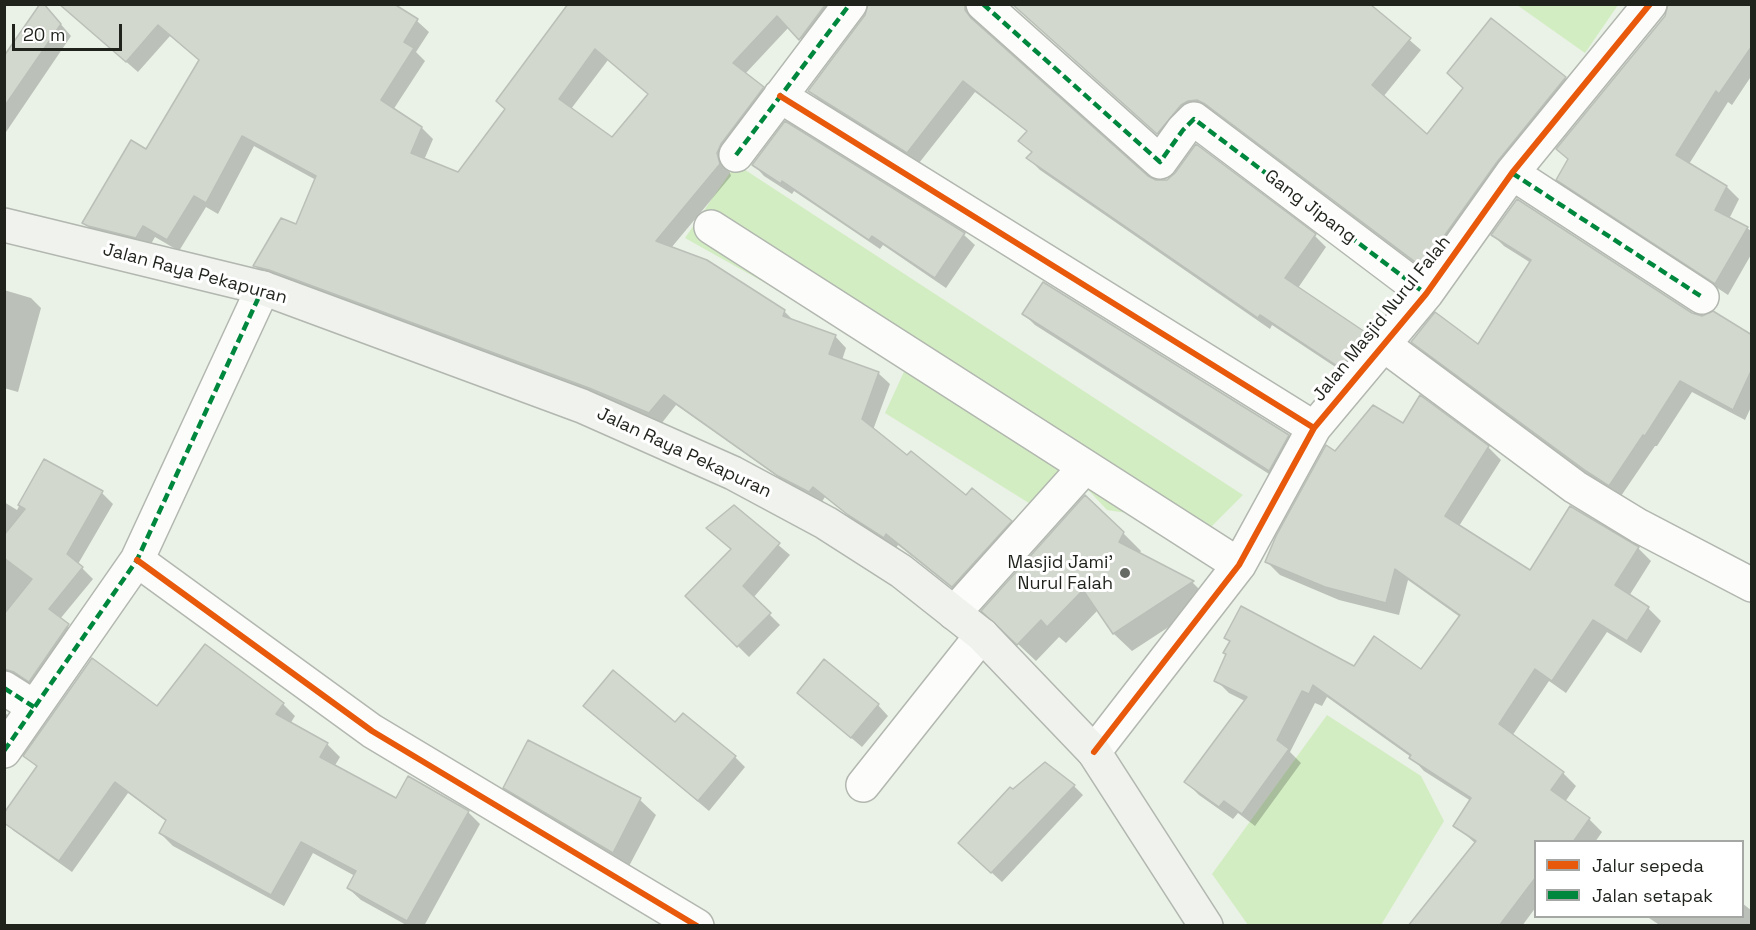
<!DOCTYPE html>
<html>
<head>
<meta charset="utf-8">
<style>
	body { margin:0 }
	#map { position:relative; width:1756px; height:930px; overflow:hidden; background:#eaf1e6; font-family:"Space Grotesk",sans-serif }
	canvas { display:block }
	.frame { position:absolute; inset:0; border:6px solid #1f231c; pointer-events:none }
	.legend { position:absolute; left:1534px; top:840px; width:210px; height:78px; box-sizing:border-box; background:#fff; border:2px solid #a5a7a4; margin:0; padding:8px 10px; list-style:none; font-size:18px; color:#1f231c }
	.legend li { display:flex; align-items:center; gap:12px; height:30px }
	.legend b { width:30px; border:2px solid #a5a7a4 }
	.scale { position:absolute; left:12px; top:24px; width:110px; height:27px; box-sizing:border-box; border:3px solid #1f231c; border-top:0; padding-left:8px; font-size:18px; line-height:21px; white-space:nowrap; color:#1f231c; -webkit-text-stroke:4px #fff; paint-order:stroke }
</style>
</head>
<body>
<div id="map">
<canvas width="1756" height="930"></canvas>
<div class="frame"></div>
<ul class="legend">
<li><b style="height:8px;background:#e8590c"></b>Jalur sepeda</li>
<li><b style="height:8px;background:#00873e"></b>Jalan setapak</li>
</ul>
<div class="scale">20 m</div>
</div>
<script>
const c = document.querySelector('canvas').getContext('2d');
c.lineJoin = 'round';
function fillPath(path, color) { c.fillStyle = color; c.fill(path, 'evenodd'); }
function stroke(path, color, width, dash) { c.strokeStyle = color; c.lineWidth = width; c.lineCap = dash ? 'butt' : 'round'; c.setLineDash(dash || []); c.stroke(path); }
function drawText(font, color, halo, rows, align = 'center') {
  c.font = font + ' "Space Grotesk",sans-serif'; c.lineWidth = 6; c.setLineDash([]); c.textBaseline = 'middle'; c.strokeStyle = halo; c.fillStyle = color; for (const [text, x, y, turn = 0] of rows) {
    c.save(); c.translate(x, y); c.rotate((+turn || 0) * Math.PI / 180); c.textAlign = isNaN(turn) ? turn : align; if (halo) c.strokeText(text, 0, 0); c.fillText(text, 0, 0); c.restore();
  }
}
fillPath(new Path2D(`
	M1517 5H1618L1585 53Z
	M736 164 1243 495 1212 526 1107 510 1077 478 1040 510 885 413 908 363 685 238Z
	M1327 715 1421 776 1444 821 1381 925H1248L1212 874Z`), '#d3edc3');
fillPath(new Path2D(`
	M391 4 417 21 429 32 416 52 425 61 393 110 422 128 433 139 424 160 459 174 506 110 569 4H846L812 50 789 27 745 74 774 100 728 166 731 176 671 248 784 311 795 322 835 336 846 348 842 360 878 373 890 384 873 430 907 457 966 497 1011 522 1022 533 964 598 898 545 896 548 862 526 825 497 821 503 792 487 676 405 661 424 267 277 255 266 297 226 316 180 254 146 218 214 206 207 179 251 155 237 148 249 95 234 84 222 147 152 200 61 170 36 138 72 68 11ZM608 60 650 95 612 139 571 109Z
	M870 4H980L976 12V22L980 28 1147 177 1315 236 1326 247 1298 288 1367 335 1379 346 1352 378 1272 325 1270 329 1040 170 1028 158 1033 153 1020 141 1028 132 975 92 919 163 821 102 810 91 867 16Z
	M1012 4H1373L1371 7 1421 50 1383 97 1427 136 1465 88 1491 20 1565 78 1576 90 1434 278 1218 115 1209 111 1169 144Z
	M1752 4V75L1732 105 1728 102 1689 164 1727 187 1739 199 1729 219 1747 228 1752 232V253L1728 295 1570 191 1558 179 1569 160 1558 149Z
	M52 14 71 36 4 135V59Z
	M785 123 964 235 975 245 946 288 883 245 880 249 794 191 792 194 764 176 754 165Z
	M1493 235 1752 336V405L1745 420 1692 392 1657 446H1655L1621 496 1599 483 1424 353 1413 341 1479 346 1531 263 1504 246Z
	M4 290 31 298 41 308 18 392 4 388Z
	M1024 314 1288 436 1299 446 1280 481 1035 325Z
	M1403 425 1488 447 1501 460 1459 526 1530 572 1638 548 1651 561 1629 596 1648 608 1661 621 1641 653 1607 632 1566 693 1549 681 1512 736 1563 773 1576 786 1565 802 1589 819 1602 832 1595 842H1536V907L1522 926H1410L1476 844 1455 825 1471 801 1424 771 1411 757 1327 697 1322 706 1315 703 1290 752 1301 763 1255 826 1238 813 1233 819 1199 795 1186 782 1245 701 1229 693 1216 680 1227 655 1230 642 1226 638 1354 667 1422 671 1460 617 1408 580 1399 615 1339 600 1280 575 1267 562 1335 453Z
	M45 461 102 493 113 504 78 564 93 579 60 619 79 637 41 692 27 683 17 680 4 684V502L17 510Z
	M734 507 790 555 753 598 780 625 749 657 687 596 732 550Z
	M1123 533 1141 551 1139 554 1193 583 1210 600 1132 651 1114 634 1098 610 1066 643 1059 637 1036 661 1001 628Z
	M799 693 878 705 888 716 862 747Z
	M283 704 295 716 290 724 328 745 340 757 334 767 396 800 468 812 480 824 424 926H408L361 900 348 888 355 876 313 853 284 906 173 846 160 833 167 822 128 793 72 872 14 831 4 822 38 768 25 756 157 708Z
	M585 706 676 724 735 757 745 767 709 811Z
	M4 712 18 725 4 744Z
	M528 742 640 800 656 815 628 868 520 803 505 787Z
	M1074 786 1083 795 1002 882 969 852Z
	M1742 903 1752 911V926H1661L1646 916H1742Z`), '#0003');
const building = new Path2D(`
	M40 4H44L61 24 4 107V56Z
	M59 4H394L418 19 404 42 414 48 381 100 422 127 411 153 458 172 505 109 496 101 568 4H826L799 40 777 16 733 63 764 87 721 144 717 153 720 164 656 241 707 260 785 310 783 316 836 335 829 354 879 372 862 419 907 455 911 451 966 495 972 488 1012 521 952 587 886 534 884 538 848 515 813 487 809 492 778 476 664 395 649 413 589 388 269 270 253 266 281 218 296 224 316 176 242 136 206 203 194 196 167 240 143 226 136 238 88 226 82 223 131 140 146 149 199 60 158 25 126 62ZM595 49 648 94 612 137 559 99Z
	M868 4H965V10L971 18 1148 176 1156 180H1167L1175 173 1196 144 1316 234 1285 278 1368 334 1340 368 1260 315 1258 318 1026 158 1032 152 1018 141 1027 131 963 81 907 153 808 91 865 15Z
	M1012 4H1370L1411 38 1372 85 1427 134 1463 88 1447 73 1491 18 1566 77 1497 162 1422 267 1205 104 1197 100 1188 101 1181 105 1157 134Z
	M1668 4H1752V46L1719 94 1716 91 1676 155 1727 186 1715 210 1748 227 1715 284 1556 180 1568 159 1556 149 1665 16Z
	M785 121 965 233 935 278 872 236 869 240 782 181 781 184 752 165Z
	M1517 199 1692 313 1702 316 1713 311 1752 335V369L1733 410 1680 381 1645 436 1643 435 1609 486 1586 471 1411 342 1435 312 1478 344 1531 260 1491 235Z
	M1043 282 1289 435 1269 471 1022 314Z
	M1420 395 1489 446 1445 516 1530 570 1570 506 1639 547 1615 585 1649 607 1627 641 1593 620 1552 681 1535 669 1499 724 1564 772 1551 790 1590 818 1573 842H1536V877L1499 926H1408L1476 841 1453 826 1471 798 1409 758 1411 755 1313 685 1309 694 1302 691 1277 740 1289 749 1242 814 1224 801 1219 807 1184 782 1247 697 1214 681 1226 654 1223 653 1230 641 1224 638 1241 606 1354 666 1374 636 1421 669 1460 615 1395 569 1386 603 1325 587 1265 562 1276 536 1326 445 1335 451 1373 405 1403 423Z
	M44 459 103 491 67 554 83 567 49 609 69 624 29 682 14 672 4 669V614L32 579 4 558V535L25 509 18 505Z
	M1085 495 1124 532 1119 542 1194 581 1113 634 1083 590 1047 627 1041 620 1017 645 981 611Z
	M734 505 780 543 743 586 771 613 737 647 685 596 731 549 706 528Z
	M205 644 284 703 276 714 328 743 320 757 396 798 408 776 469 811 407 921 347 888 356 871 301 842 271 895 159 833 166 820 115 782 59 861 4 823V813L37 766 23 756 92 658 157 706Z
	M824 659 879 704 851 738 797 693Z
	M613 670 675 722 683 713 736 756 698 801 583 706Z
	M528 740 641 798 613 853 503 788Z
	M1045 762 1075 785 991 873 958 843 1010 787 1013 789Z`);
fillPath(building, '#d3d8cf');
stroke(building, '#babfb7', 1.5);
const minor = new Path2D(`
	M983 4 1160 162 1183 130 1194 119 1426 294
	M780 96 1314 428
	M736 155 850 4
	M1512 173 1702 297
	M711 227 1239 565
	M1384 345 1575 487 1639 526 1752 585
	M137 560 372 731 697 926
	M954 613 1085 467
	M4 688 34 707
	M4 751 137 560 263 288
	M1094 752 1239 565 1314 428 1426 294 1512 173 1650 4
	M863 785 982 635`);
const secondary = new Path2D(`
	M4 225 263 288 582 406 733 473 826 523 901 571 982 635 1094 752 1206 926`);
stroke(minor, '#b2b7af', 36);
stroke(secondary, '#b2b7af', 36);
stroke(minor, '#fcfdfb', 33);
stroke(secondary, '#eff2ed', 33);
stroke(new Path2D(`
	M983 4 1160 162 1183 130 1194 119 1426 294
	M736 155 850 4
	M1512 173 1702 297
	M4 688 34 707
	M4 751 137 560 263 288`), '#00873e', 4.5, [9, 4.5]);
stroke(new Path2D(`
	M780 96 1314 428
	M137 560 372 731 697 926
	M1094 752 1239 565 1314 428 1426 294 1512 173 1650 4`), '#e8590c', 6);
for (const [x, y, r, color] of [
	[1125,573,6,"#666b63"]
]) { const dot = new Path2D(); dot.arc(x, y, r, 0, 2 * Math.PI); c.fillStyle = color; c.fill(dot); stroke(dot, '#fff', 2); }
drawText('18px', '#1f231c', '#fff', [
	["Gang Jipang",1310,207,37],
	["Jalan Raya Pekapuran",195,274,15],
	["Jalan Masjid Nurul Falah",1382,319,-51],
	["Jalan Raya Pekapuran",684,453,25]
]);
drawText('18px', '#1f231c', '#fff', [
	["Masjid Jami'",1113,563],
	["Nurul Falah",1113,584]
], 'right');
</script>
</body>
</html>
